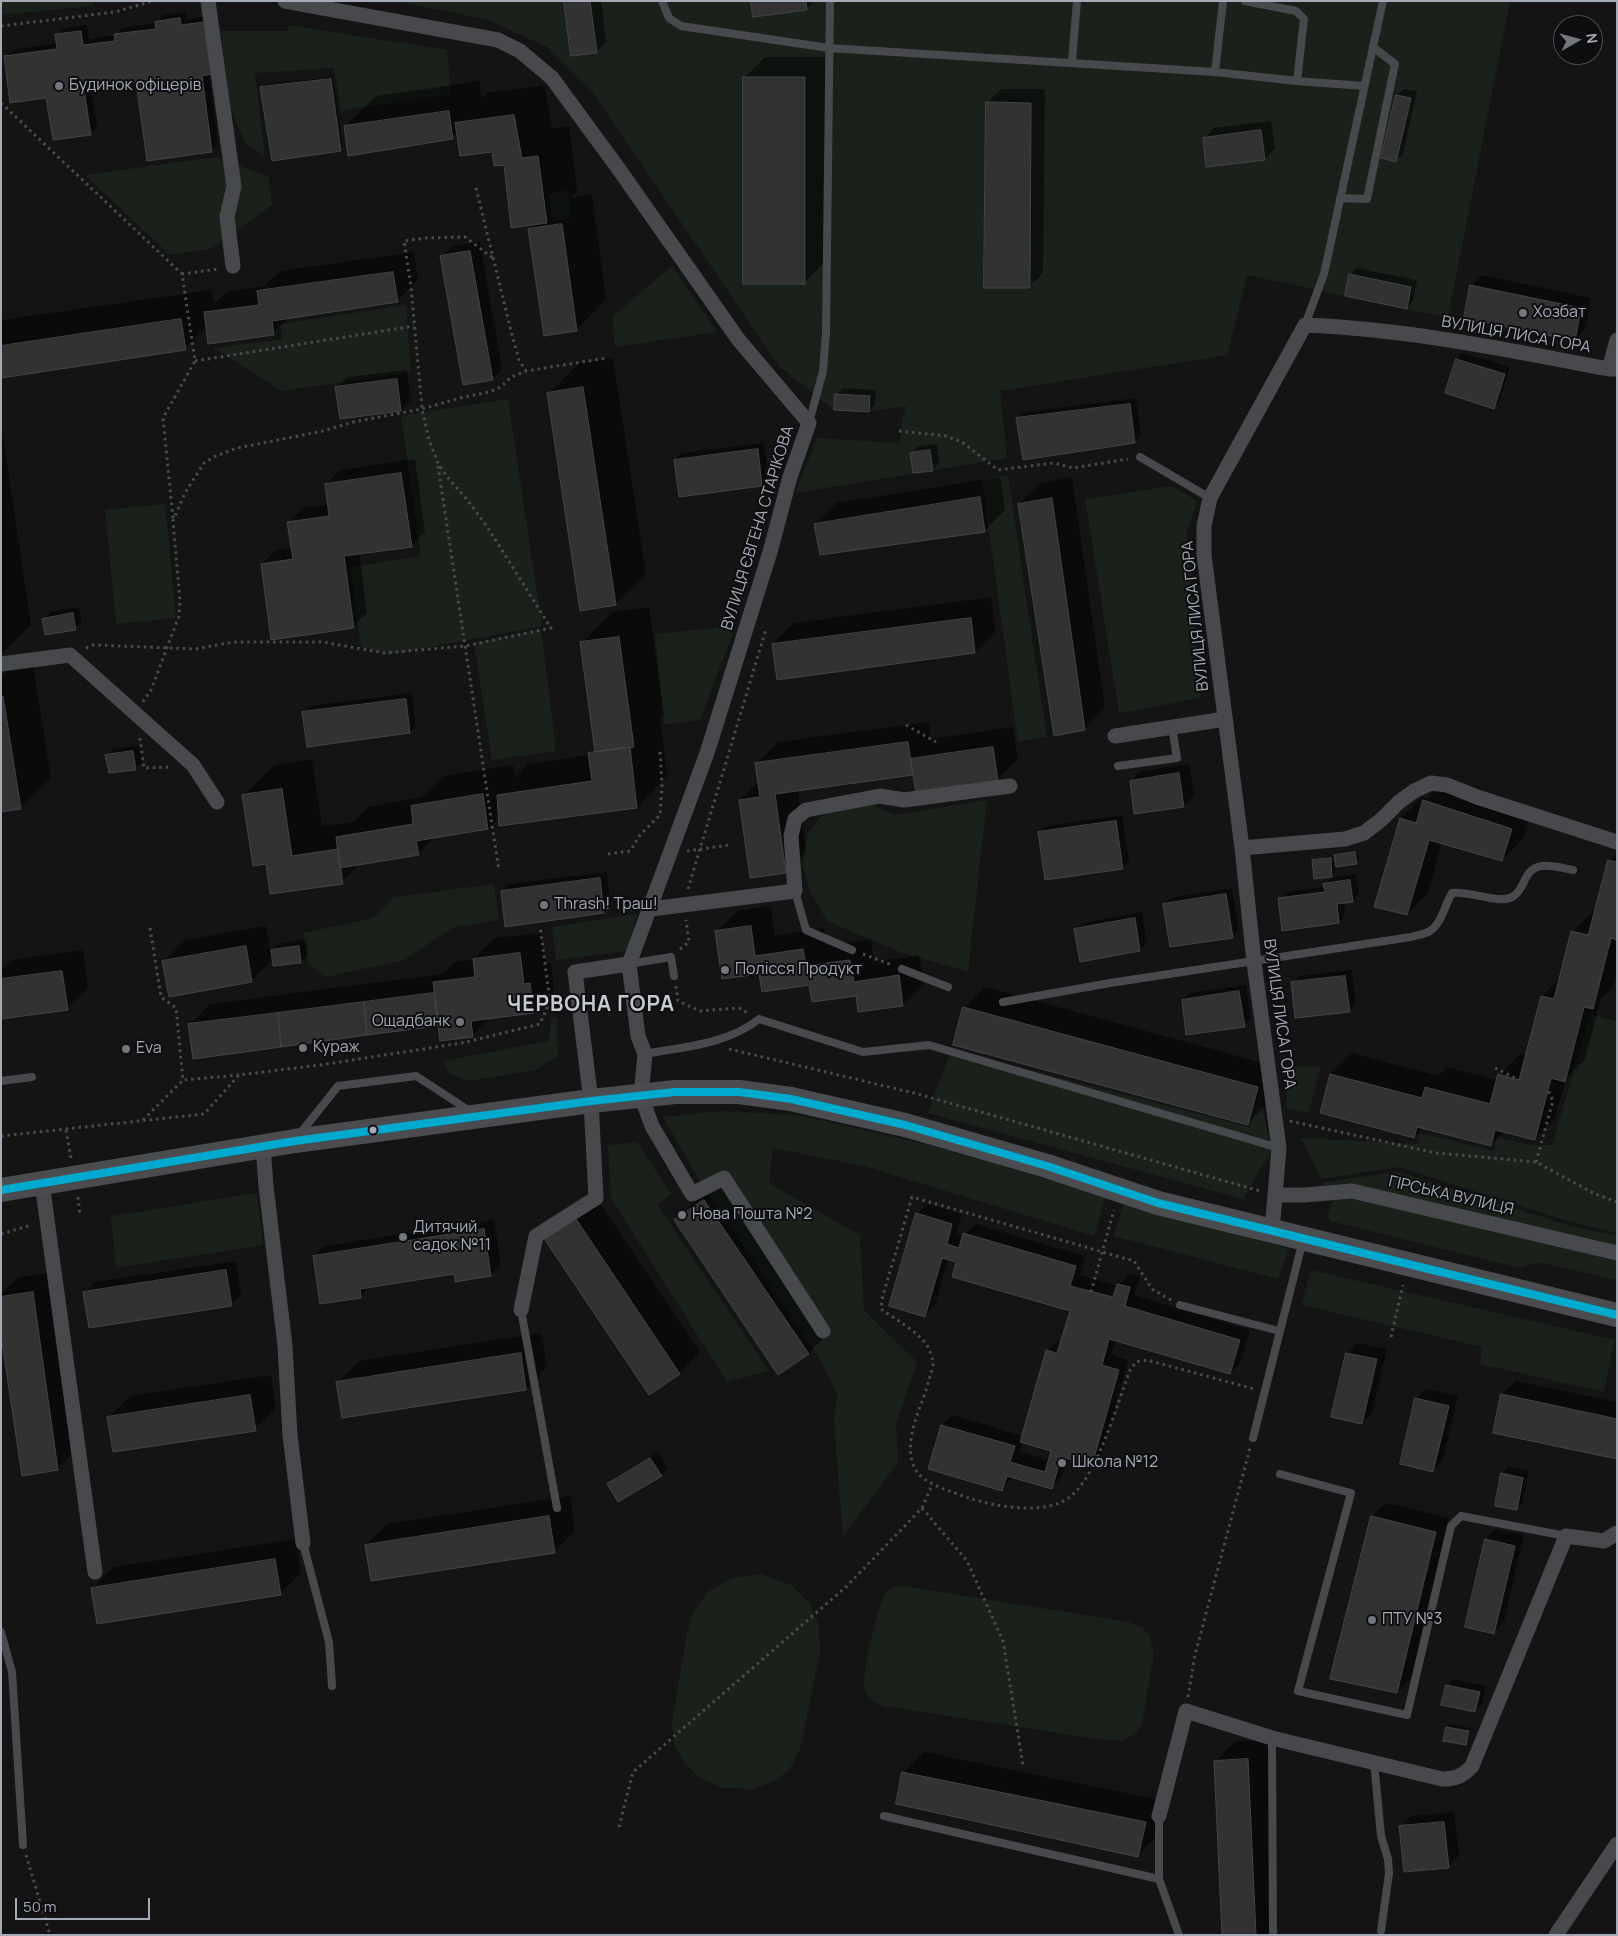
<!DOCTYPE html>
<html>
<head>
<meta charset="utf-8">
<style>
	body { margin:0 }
	#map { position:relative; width:1618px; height:1936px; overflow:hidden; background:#141414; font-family:Manrope,sans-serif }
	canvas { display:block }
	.frame { position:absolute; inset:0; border:2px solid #a4aab6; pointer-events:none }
	.north { position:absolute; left:1553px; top:15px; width:50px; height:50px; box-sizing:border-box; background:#0e0e10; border:1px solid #4a4c52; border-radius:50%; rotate:83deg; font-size:14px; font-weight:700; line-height:20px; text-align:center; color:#a4aab6 }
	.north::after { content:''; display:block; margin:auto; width:18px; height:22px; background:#72767d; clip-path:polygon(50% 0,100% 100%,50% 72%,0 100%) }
	.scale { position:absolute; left:15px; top:1898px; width:135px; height:22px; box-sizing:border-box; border:2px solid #a4aab6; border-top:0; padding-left:6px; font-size:15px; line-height:18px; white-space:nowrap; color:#a4aab6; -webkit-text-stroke:4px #0e0e10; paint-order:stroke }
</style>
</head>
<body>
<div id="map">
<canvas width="1618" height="1936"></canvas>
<div class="frame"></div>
<div class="north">N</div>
<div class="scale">50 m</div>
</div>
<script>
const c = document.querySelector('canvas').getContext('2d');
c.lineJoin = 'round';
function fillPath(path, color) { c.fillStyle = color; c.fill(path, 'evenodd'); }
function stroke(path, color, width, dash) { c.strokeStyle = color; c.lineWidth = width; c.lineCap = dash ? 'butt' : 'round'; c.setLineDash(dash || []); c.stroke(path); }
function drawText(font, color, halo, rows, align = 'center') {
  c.font = font + ' Manrope,sans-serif'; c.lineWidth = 4; c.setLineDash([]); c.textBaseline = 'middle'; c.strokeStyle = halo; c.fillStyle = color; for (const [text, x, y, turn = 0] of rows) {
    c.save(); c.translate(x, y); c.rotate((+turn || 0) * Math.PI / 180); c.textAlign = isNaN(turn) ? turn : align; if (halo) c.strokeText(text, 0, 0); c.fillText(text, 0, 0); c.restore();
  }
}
fillPath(new Path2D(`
	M1 1H94V6L1 15Z
	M396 1H1510L1448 318 1247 275 1227 355 1000 391 1007 458 795 493 817 438 900 443 902 420 906 406 869 412 834 410 779 366 591 90 547 47 488 20Z
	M288 25 447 50 451 94 341 111 334 68 255 73 265 157 245 143 230 107 221 31H288Z
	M215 157 268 176 272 205 210 249 170 255 85 175Z
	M568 190 572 218 552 221 549 194Z
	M672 266 717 332 615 347 612 317Z
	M406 305 411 372 282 391 214 348 283 339 280 324Z
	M508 399 542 626 388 655 361 647 350 567 421 556 401 416Z
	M1008 475 1047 737 1018 742 982 479Z
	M1172 486 1197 501 1187 531 1201 698 1119 713 1085 499Z
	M165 504 176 618 116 624 105 510Z
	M726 627 733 633 700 720 664 725 655 634Z
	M541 629 556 751 492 760 474 643Z
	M987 800 968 972 900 952 827 921 810 891 803 866 807 833 823 815 870 804 894 815Z
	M494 884 499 920 454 927 404 960 326 977 308 964 303 933 373 918 394 897Z
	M637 914 627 951 556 960 552 927Z
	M1590 1014 1617 1021V1233L1571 1222 1399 1167 1321 1179 1301 1138 1417 1144 1420 1133 1494 1151 1497 1137 1530 1145H1552Z
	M552 1017H557L558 1056 535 1070 468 1081 449 1073 443 1061 548 1041Z
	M951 1050 1250 1127 1260 1094 1271 1151 1243 1199 928 1113Z
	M1285 1066 1320 1067 1309 1113 1287 1109Z
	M721 1111 797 1115 933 1146 1106 1196 1094 1236 864 1166 773 1148 769 1183 860 1235 864 1310 917 1362 896 1424 898 1462 843 1537 834 1422 837 1393 821 1361 703 1186 663 1117Z
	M637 1142 671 1194 657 1204 769 1371 727 1382 611 1198 608 1145Z
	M1399 1172 1568 1225 1617 1236V1280L1539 1262 1520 1268 1330 1221 1327 1214 1333 1202 1322 1182Z
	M257 1193 263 1245 116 1268 111 1216Z
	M1124 1202 1289 1249 1278 1279 1114 1236Z
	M1311 1270 1615 1340 1604 1392 1480 1364 1482 1347 1302 1305Z
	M761 1574 791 1585 810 1604 819 1626 820 1651 800 1750 789 1770 773 1782 752 1789 723 1788 700 1778 684 1762 674 1744 672 1723 687 1632 693 1612 709 1591 731 1578Z
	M904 1586 1128 1622 1142 1627 1150 1637 1154 1654 1142 1725 1134 1735 1123 1740 1110 1741 883 1706C875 1702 866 1698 864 1688 862 1675 878 1600 887 1592 892 1587 898 1587 904 1586Z`), '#1a211b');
fillPath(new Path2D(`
	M565 1H601L606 42 596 52Z
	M752 1H814L807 9Z
	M186 12 187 19 212 16 209 73 218 144 212 150 138 81 91 87 97 127 90 134 6 57 12 50 57 43 56 35 63 28 87 25 89 39 115 35 122 28 156 23 163 15Z
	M765 57H825V262L804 283 744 78Z
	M333 77 343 147 340 150 262 87 265 84Z
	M479 81 482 98 487 93 545 85 552 128 569 126 577 191 571 198 592 194 606 299 576 330 529 230 536 223 505 163 493 151 458 132 452 137 345 126 376 96Z
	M1001 89H1045L1043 273 1029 287 987 103Z
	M1404 89 1417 91 1403 154 1396 160 1397 95Z
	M1271 121 1275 149 1264 159 1204 138 1214 128Z
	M480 242 502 369 492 379 442 257 452 246Z
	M414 252 418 280 397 301 290 317 273 333 207 326 185 348 1 377V320L211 290 214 304 227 292 264 286 280 271Z
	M1357 268 1417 280 1413 301 1407 308 1350 275Z
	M1482 275 1591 298 1585 329 1575 340 1471 286Z
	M1463 353 1510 367 1500 400 1494 407 1457 359Z
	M613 358 646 574 615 604 549 393 579 363Z
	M407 370 411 400 401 410 337 388 347 377Z
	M843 388 876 390 875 404 869 411 836 395Z
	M1136 398 1141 435 1134 442 1017 418 1024 412Z
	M1 422 31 625 1 654Z
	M764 443 769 478 762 485 675 460 682 453Z
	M937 444 939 463 933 470 912 453 918 446Z
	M415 459 425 532 411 546 359 553 367 613 353 627 262 564 276 550 293 548 289 522 303 508 329 504 326 484 340 470Z
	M1000 477 1005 510 984 531 815 524 836 503Z
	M1072 477 1105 708 1084 729 1019 504 1040 483Z
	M991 597 996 631 975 652 773 644 794 623Z
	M79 607 82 622 75 628 43 619 50 612Z
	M649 607 664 715 660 718 667 776 637 807 500 816 488 828 435 837 418 854 361 863 342 882 267 862 243 796 274 765 312 759 322 826 353 822 368 807 422 797 443 776 513 765 515 778 528 764 589 755 595 748 582 643 612 612Z
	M33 666 51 778 20 808 1 811V677L9 669Z
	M412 693 416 725 410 732 303 713 310 706Z
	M929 722 931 739 1013 727 1018 759 997 780 914 774 798 789 806 851 785 872 740 800 759 781 757 763 778 742Z
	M139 745 142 762 135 769 107 755 113 749Z
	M1189 764 1194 795 1184 806 1135 813 1131 781 1141 771Z
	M1445 780 1532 808 1523 839 1502 860 1442 843 1428 893 1407 914 1375 906 1401 818 1422 797 1427 799Z
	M1122 815 1129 861 1122 868 1039 833 1046 826Z
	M1358 850 1338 853 1339 852Z
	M1337 853V856L1358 853 1359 860 1356 863 1333 857 1335 873 1332 876 1314 860 1317 858 1335 856Z
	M1617 853V973L1613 987 1601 998 1585 1059 1566 1079 1555 1118 1535 1139 1505 1131 1491 1145 1423 1127 1414 1137 1331 1074 1352 1053 1438 1076 1447 1067 1497 1080 1499 1075 1520 1054 1526 1056 1542 996 1560 978 1573 931 1594 910 1596 911 1609 860Z
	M607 872 610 905 604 911 502 891 509 884Z
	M1356 874 1359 894 1352 901 1344 902 1345 915 1339 922 1279 899 1286 892 1325 887V884L1331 878Z
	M1232 888 1239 930 1232 936 1164 904 1171 898Z
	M771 906 775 936 824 928 827 946 871 939 874 962 919 955 924 983 903 1004 760 972 716 932 737 911Z
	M1142 912 1147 943 1140 950 1081 960 1076 930 1082 923Z
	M266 926 271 951 279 943 306 940 308 955 301 962 273 959 251 981 164 961 185 940Z
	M541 933 545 963H551L554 991 533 1012 491 1017 472 1035 440 1025H189L210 1004 443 974 455 962 474 959 495 938Z
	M83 950 88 987 67 1008 1 1018V970L11 960Z
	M1352 970 1356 1004 1349 1010 1292 983 1299 976Z
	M1246 985 1251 1019 1244 1025 1183 1000 1190 993Z
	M985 987 1278 1067 1268 1103 1247 1124 964 1008Z
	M726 1180 829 1333 808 1354 676 1220 696 1199Z
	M597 1199 700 1352 679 1373 547 1240 568 1219Z
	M927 1204 962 1214 956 1234 964 1236 975 1224 1085 1256 1080 1275 1118 1286 1129 1274 1140 1277 1134 1295 1250 1330 1240 1363 1230 1373 1116 1340 1111 1355 1128 1360 1102 1454 1091 1464 1068 1457 1062 1477 1052 1487 1013 1476 1002 1489 942 1425 952 1415 1023 1436 1047 1351 1058 1341 1062 1342 1071 1310 948 1259 935 1305 925 1315 917 1214ZM1023 1442 1052 1450 1049 1460 1020 1452Z
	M494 1220 501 1265 490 1275 455 1272 371 1286 360 1297 314 1256 325 1246Z
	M236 1261 241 1294 231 1305 85 1293 95 1282Z
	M54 1272 78 1448 57 1469 1 1326V1294L18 1277Z
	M541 1333 547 1367 526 1388 338 1382 359 1361Z
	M1357 1343 1387 1349 1372 1413 1362 1423 1347 1354Z
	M271 1375 276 1408 255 1429 109 1417 130 1396Z
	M1516 1381 1617 1402V1458L1502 1395Z
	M1427 1389 1458 1396 1443 1460 1433 1470 1416 1399Z
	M658 1452 668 1468 661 1475 609 1484 615 1477Z
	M1508 1467 1529 1471 1523 1502 1516 1509 1502 1474Z
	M570 1496 575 1531 554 1552 366 1545 387 1524Z
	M1386 1503 1449 1518 1411 1678 1397 1692 1372 1517Z
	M1496 1529 1524 1535 1504 1622 1494 1632 1486 1539Z
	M296 1539 301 1573 280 1594 93 1588 114 1567Z
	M1453 1679 1486 1686 1482 1704 1475 1711 1447 1686Z
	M1450 1724 1471 1728 1469 1741 1466 1744 1447 1727Z
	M1269 1739 1277 1926 1268 1935H1224L1216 1761 1236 1741Z
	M924 1752 1166 1801 1158 1835 1137 1856 903 1773Z
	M1454 1812 1459 1856 1448 1866 1400 1827 1411 1816Z`), '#0007');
const building = new Path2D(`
	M564 1H590L597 53 571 56Z
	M751 1H806L807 10 753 17Z
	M180 18 181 25 205 22 212 74 202 76 212 152 147 161 136 82 84 90 91 135 53 140 46 98 10 103 4 56 57 49 55 34 81 31 83 45 115 41 114 34 156 29 155 22Z
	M743 77H805V284H743Z
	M331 79 341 151 272 161 260 87Z
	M1396 95 1411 98 1396 162 1381 158Z
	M986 102 1031 103 1030 288H984Z
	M449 111 453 139 348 156 344 126Z
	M514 115 522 158 538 156 547 223 511 228 504 165 494 166 492 152 460 156 455 123Z
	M1261 130 1265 160 1206 167 1203 138Z
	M562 224 577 331 544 336 528 229Z
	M470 251 493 380 463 385 440 256Z
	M393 272 398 302 272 321 274 335 208 344 204 312 259 305 257 291Z
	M1349 274 1411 287 1407 309 1345 296Z
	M1470 285 1581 308 1575 341 1464 318Z
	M181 319 186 350 1 378V346Z
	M1456 359 1505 374 1494 409 1445 393Z
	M397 379 401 411 340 419 335 387Z
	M583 387 616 605 580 611 547 393Z
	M835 394 870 396 869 412 834 410Z
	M1130 404 1135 443 1023 460 1016 418Z
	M758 449 762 486 679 497 674 460Z
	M930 450 933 471 913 473 910 453Z
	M401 473 412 547 344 556 354 628 271 640 261 564 293 559 287 522 329 516 325 484Z
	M980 497 985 532 820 555 814 524Z
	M1052 498 1085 730 1054 736 1018 504Z
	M73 613 76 630 45 635 42 619Z
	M971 618 975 653 777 680 772 644Z
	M619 637 634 747 595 752 580 642Z
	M1 696H3L21 809 1 812Z
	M406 699 410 733 307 747 302 712Z
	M908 742 913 775 775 794 786 873 750 878 739 800 760 797 755 763Z
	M630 747 637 808 499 826 497 795 592 781 588 753Z
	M993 747 998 781 916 793 910 759Z
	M133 751 136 770 109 773 105 755Z
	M1179 773 1184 807 1134 814 1130 781Z
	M282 789 292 856 338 849 343 884 270 894 266 864 253 866 242 795Z
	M483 794 488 829 416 841 419 855 340 868 336 837 413 824 411 806Z
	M1423 800 1512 829 1502 861 1429 840 1407 915 1374 907 1400 818 1416 823Z
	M1116 821 1123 869 1045 880 1038 832Z
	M1355 852 1357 864 1336 867 1334 855Z
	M1331 858 1332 877 1314 879 1312 860Z
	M1608 860 1617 862V940L1611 938 1593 1009 1584 1007 1565 1082 1551 1078 1535 1140 1495 1130 1491 1146 1417 1127 1414 1138 1320 1113 1330 1074 1422 1098 1425 1087 1490 1104 1498 1074 1519 1080 1541 996 1554 999 1571 931 1588 935Z
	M600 878 604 913 505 927 501 891Z
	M1350 880 1353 902 1337 904 1339 923 1282 931 1278 898 1325 892 1323 884Z
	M1226 894 1233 938 1170 947 1163 904Z
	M1135 918 1140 951 1080 962 1074 929Z
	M751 926 755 956 803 949 806 966 850 960 854 982 899 975 903 1006 858 1012 856 996 812 1002 809 985 762 992 759 974 722 979 715 931Z
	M246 946 252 982 169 997 162 961Z
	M299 946 301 963 273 966 271 950Z
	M520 953 524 984 530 983 534 1013 471 1021 473 1037 440 1041 433 982 475 977 473 959Z
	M62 971 68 1010 1 1019V979Z
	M1345 976 1350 1012 1295 1018 1291 982Z
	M1239 991 1245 1027 1186 1035 1182 1000Z
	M434 993 439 1026 367 1035 364 1002Z
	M364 1002 367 1035 281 1047 278 1013Z
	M963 1007 1258 1087 1248 1125 953 1045Z
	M278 1013 281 1047 193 1059 188 1024Z
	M704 1200 809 1354 778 1375 674 1220Z
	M916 1213 952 1224 947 1244 959 1248 963 1233 1076 1266 1070 1286 1113 1297 1117 1284 1130 1287 1125 1306 1240 1340 1230 1374 1109 1339 1102 1365 1119 1370 1092 1465 1061 1457 1052 1489 1007 1476 1002 1491 928 1469 941 1425 1015 1446 1010 1462 1045 1472 1051 1451 1020 1442 1046 1350 1057 1353 1070 1311 952 1277 956 1262 942 1258 925 1317 889 1306Z
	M576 1219 680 1374 649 1395 545 1240Z
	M484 1229 491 1276 455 1282 454 1274 360 1289 361 1298 320 1304 313 1256Z
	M226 1270 232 1306 89 1328 83 1292Z
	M33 1292 58 1470 22 1476 1 1335V1297Z
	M521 1353 526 1390 342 1418 336 1382Z
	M1346 1353 1377 1359 1362 1424 1331 1417Z
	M1501 1394 1617 1419V1459L1493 1433Z
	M250 1395 256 1431 113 1452 107 1417Z
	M1415 1398 1449 1406 1433 1472 1400 1464Z
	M650 1458 662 1476 618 1502 607 1484Z
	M1501 1473 1523 1478 1517 1510 1495 1506Z
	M549 1516 555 1553 371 1581 365 1545Z
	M1371 1516 1436 1532 1397 1693 1330 1679Z
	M1485 1539 1515 1546 1494 1634 1465 1627Z
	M275 1559 281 1595 97 1624 91 1588Z
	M1446 1685 1480 1692 1475 1712 1441 1705Z
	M1446 1727 1469 1731 1466 1745 1443 1741Z
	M1248 1759 1256 1935H1222L1214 1761Z
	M902 1772 1146 1822 1138 1857 896 1804Z
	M1444 1822 1449 1868 1404 1872 1399 1826Z`);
fillPath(building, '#323233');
stroke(building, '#424448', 1);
stroke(new Path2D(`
	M1 26 115 12 153 1
	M1 103 182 274
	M476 188 513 339 519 360 526 371
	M195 361 414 326
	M899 431 946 436 962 442 998 470 1054 463 1073 468 1128 459
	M438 466 499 871
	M173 518 163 418 195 361 182 274 218 269
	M86 648 93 645 195 649 234 642H323L384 653 465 646 551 628 486 525 465 497 447 477 438 463 429 440 422 409 411 287 404 241 426 238 465 237 493 258
	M143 702 151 690 179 616 180 601 173 521 185 493 204 463 216 456 237 448 323 431 353 422 422 409 460 398 489 392 501 387 511 377 526 371 607 358
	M906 725 936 742
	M140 738 144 768 170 767
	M687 851 729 845
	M608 854 630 851 640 835 660 815 662 786 660 751
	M688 889 766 629
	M150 928 161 997 176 1008 183 1080 239 1075
	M680 949 689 942 686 920
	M863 954 892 965
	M676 986 678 1001 700 1011 739 1008 748 1013
	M729 1049 914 1093 1260 1191
	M1495 1068 1519 1080
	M143 1120 183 1080
	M1290 1121 1436 1153 1536 1162 1595 1194 1617 1202
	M66 1130 71 1158
	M1 1136 204 1114 239 1075 320 1065 462 1043 540 1024 550 1001 540 926
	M1536 1162 1553 1101 1548 1090
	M78 1197 80 1216
	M1 1234 32 1225
	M1091 1292 1114 1210
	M1171 1300 1152 1289 1134 1261 912 1197 882 1299 881 1309C896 1320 918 1331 928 1347 930 1351 932 1357 933 1361 934 1366 931 1372 930 1376 924 1404 902 1437 914 1467 921 1484 953 1492 969 1498 996 1507 1048 1516 1071 1496 1098 1474 1117 1404 1130 1370L1136 1362 1147 1360 1254 1389
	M1391 1337 1403 1285
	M922 1508 967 1561 1003 1641 1023 1765
	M1188 1697 1195 1655 1250 1448
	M619 1827 633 1772 847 1586 922 1508 932 1485
	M26 1855 50 1935`), '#4a4b4f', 3, [2.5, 4]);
stroke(new Path2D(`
	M662 1 669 18 681 26 829 48 1215 72 1297 81 1364 86
	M1245 1 1296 11 1304 19 1297 81
	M1072 62 1077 1
	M1215 72 1223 1
	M1340 198 1367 199 1395 64 1373 47
	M1305 325 1324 274 1383 1
	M809 423 823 371 826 333 830 1
	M1140 457 1210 498
	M1118 766 1177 758 1172 727
	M795 891 806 930 852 950
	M629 964 671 957 674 976
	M902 969 948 987
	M1003 1002 1110 983 1411 937C1417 935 1425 934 1430 931 1442 923 1445 904 1452 893 1469 891 1498 903 1510 898 1526 892 1522 868 1542 866 1551 865 1563 868 1573 870
	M645 1054C683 1047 728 1044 759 1019L863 1052 929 1045 1279 1148
	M1 1081 32 1077
	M299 1135 338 1086 416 1076 470 1111
	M1180 1305 1279 1331
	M521 1310 557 1508
	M1253 1438 1303 1240
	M1280 1474 1351 1493 1298 1691 1407 1715 1451 1526 1461 1516 1566 1536
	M303 1543 329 1642 332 1686
	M1 1632 12 1672 23 1845
	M1272 1738 1273 1935
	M1374 1762 1381 1836 1388 1859 1389 1873 1381 1931
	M884 1816 1159 1879 1179 1935
	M1159 1879V1816`), '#48494d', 8);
stroke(new Path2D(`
	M208 1 234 186 227 217 233 266
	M285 1 498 40 520 51 552 78 618 168 738 339 809 423 790 477 770 552 707 753 629 964 638 1036 645 1054 641 1096 652 1126 692 1194 724 1178 823 1331
	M1609 369 1617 340
	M1 664 70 655 193 765 217 802
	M1115 736 1225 719
	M1242 848 1345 839 1364 833 1381 820 1399 802 1414 791 1431 783 1447 785 1477 797 1617 842
	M651 909 795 891 791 836 795 819 806 810 880 796 904 800 1010 786
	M263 1146 266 1186 285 1346 290 1435 303 1543
	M42 1183 95 1572
	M1276 1195H1304L1352 1191 1617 1253
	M1272 1231 1279 1148 1254 962 1242 848 1204 555V526L1210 498 1305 325C1407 329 1509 350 1609 369H1617
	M521 1310 536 1236 596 1198 591 1101 575 972 629 964
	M1159 1816 1186 1711 1272 1738 1442 1779C1456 1779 1463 1776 1472 1766L1566 1536 1604 1541 1617 1533
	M1556 1935 1617 1844`), '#48494d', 15);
stroke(new Path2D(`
	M1 1190 295 1141 591 1101 675 1092H739L791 1099 905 1125 1047 1166 1158 1203 1617 1315`), '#4a4c4f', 24);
stroke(new Path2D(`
	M1 1190 295 1141 591 1101 675 1092H739L791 1099 905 1125 1047 1166 1158 1203 1617 1315`), '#00a9ce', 8);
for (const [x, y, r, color] of [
	[59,86,5,"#72767d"],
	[1523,313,5,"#72767d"],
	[544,905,5,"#72767d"],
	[725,970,5,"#72767d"],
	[460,1022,5,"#72767d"],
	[303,1048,5,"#72767d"],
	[126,1049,5,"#72767d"],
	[373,1130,4.5,"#a4aab6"],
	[682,1215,5,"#72767d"],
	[403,1237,5,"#72767d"],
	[1062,1463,5,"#72767d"],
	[1372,1620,5,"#72767d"]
]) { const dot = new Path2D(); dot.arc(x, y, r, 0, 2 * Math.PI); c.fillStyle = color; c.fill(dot); stroke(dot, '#0e0e10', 2); }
drawText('16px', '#a4aab6', '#0e0e10', [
	["Будинок офіцерів",69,86],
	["Хозбат",1533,313],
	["Thrash! Траш!",554,905],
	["Полісся Продукт",735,970],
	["Ощадбанк",450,1022,"right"],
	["Кураж",313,1048],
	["Eva",136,1049],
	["Нова Пошта №2",692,1215],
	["Дитячий",413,1228],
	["садок №11",413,1246],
	["Школа №12",1072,1463],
	["ПТУ №3",1382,1620]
], 'left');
drawText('16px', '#a4aab6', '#0e0e10', [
	["ВУЛИЦЯ ЛИСА ГОРА",1516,335,10],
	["ВУЛИЦЯ ЄВГЕНА СТАРІКОВА",758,528,-73],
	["ВУЛИЦЯ ЛИСА ГОРА",1196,616,-96],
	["ВУЛИЦЯ ЛИСА ГОРА",1279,1014,82],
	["ГІРСЬКА ВУЛИЦЯ",1451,1196,13]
]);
c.letterSpacing = '1px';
drawText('bold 21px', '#c5c9d1', '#0e0e10', [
	["ЧЕРВОНА ГОРА",591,1005]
]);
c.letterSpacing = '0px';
</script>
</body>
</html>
